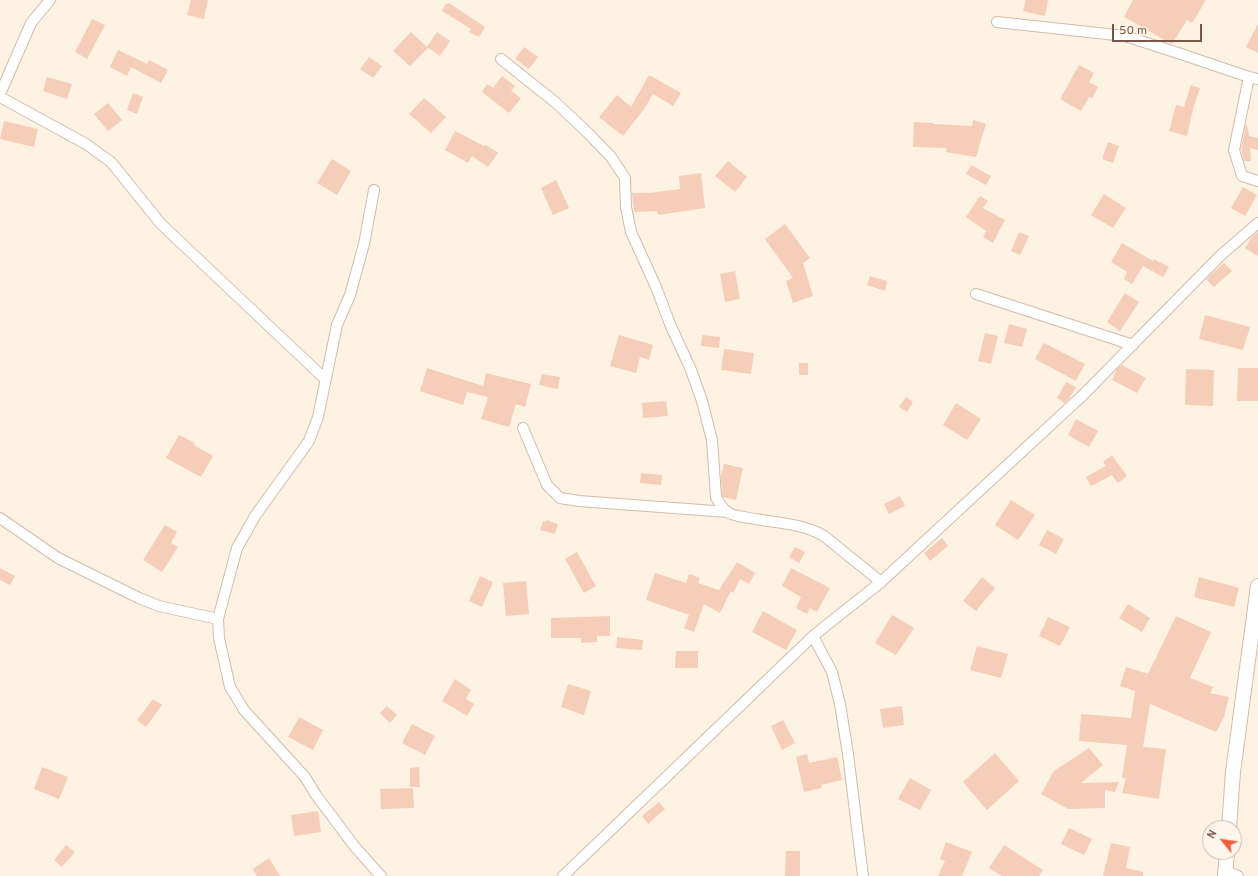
<!DOCTYPE html>
<html>
<head>
<meta charset="utf-8">
<style>
	body { margin:0 }
	#map { position:relative; width:1258px; height:876px; overflow:hidden; background:#fef2e3; font-family:Overpass,sans-serif }
	canvas { display:block }
	.north { position:absolute; left:1202px; top:820px; width:40px; height:40px; box-sizing:border-box; background:#fff6eb; border:1px solid #c9b6a9; border-radius:50%; rotate:300deg; font-size:11px; font-weight:700; line-height:16px; text-align:center; color:#795647 }
	.north::after { content:''; display:block; margin:auto; width:14px; height:18px; background:#f25c3e; clip-path:polygon(50% 0,100% 100%,50% 72%,0 100%) }
	.scale { position:absolute; left:1112px; top:24px; width:90px; height:18px; box-sizing:border-box; border:2px solid #795647; border-top:0; padding-left:5px; font-size:12px; line-height:14px; white-space:nowrap; color:#795647; -webkit-text-stroke:3px #fff6eb; paint-order:stroke }
</style>
</head>
<body>
<div id="map">
<canvas width="1258" height="876"></canvas>
<div class="north">N</div>
<div class="scale">50 m</div>
</div>
<script>
const c = document.querySelector('canvas').getContext('2d');
c.lineJoin = 'round';
function fillPath(path, color) { c.fillStyle = color; c.fill(path, 'evenodd'); }
function stroke(path, color, width, dash) { c.strokeStyle = color; c.lineWidth = width; c.lineCap = dash ? 'butt' : 'round'; c.setLineDash(dash || []); c.stroke(path); }
fillPath(new Path2D(`
	M191 0H208L204 19 187 15Z
	M1026 0H1048L1045 16 1023 11Z
	M1133 0H1206L1192 23 1187 20 1172 44 1124 17Z
	M446 3 448 4 449 3 485 27 479 37 469 32 471 29 442 11Z
	M92 19 105 25 87 59 75 52Z
	M1258 24V53L1246 47Z
	M411 32 428 48 410 66 393 51Z
	M437 32 450 41 440 56 427 47Z
	M524 47 538 57 529 69 515 59Z
	M118 50 147 64 149 60 168 70 161 83 131 67 127 76 110 67Z
	M369 57 382 66 373 78 360 69Z
	M1079 65 1094 73 1089 82 1098 87 1092 98 1089 97 1081 111 1060 99Z
	M649 75 681 93 673 106 653 94 644 109 623 136 599 117 617 95 631 107Z
	M502 76 515 86 511 91 521 98 509 113 482 92 487 84 493 88Z
	M47 77 72 84 67 99 43 91Z
	M1191 85 1200 88 1193 109 1187 136 1169 131 1176 105 1184 107Z
	M133 93 143 97 137 114 127 110Z
	M424 98 446 117 431 133 409 114Z
	M108 103 122 120 108 131 94 114Z
	M973 120 986 124 976 157 946 152 947 148 913 147 914 122 933 123V124L972 126Z
	M4 121 38 129 34 147 0 139Z
	M1246 124H1247L1249 136 1258 138V150L1250 148 1251 161H1244L1241 149Z
	M455 131 484 146 486 145 498 153 488 167 472 156 468 163 445 150Z
	M1108 142 1119 146 1113 163 1102 159Z
	M332 159 351 171 337 195 317 183Z
	M728 161 747 177 735 192 715 176Z
	M971 165 991 176 986 185 966 174Z
	M701 173 705 208 658 215 657 211 634 212 632 193H649L680 189 679 176Z
	M556 180 569 208 553 215 541 188Z
	M1243 187 1257 195 1245 216 1231 208Z
	M1104 194 1126 208 1113 228 1091 215Z
	M980 196 988 201 983 208 1005 220 993 243 983 237 986 231 966 217Z
	M785 224 810 258 803 263 813 296 793 303 786 281 793 278 765 239Z
	M1019 232 1029 236 1020 255 1011 251Z
	M1258 232V256L1245 248 1252 237Z
	M1122 243 1153 261 1154 259 1169 267 1163 277 1143 266 1132 284 1124 279 1127 272 1111 262Z
	M1224 263 1232 271 1214 287 1206 279Z
	M735 271 740 299 725 302 720 274Z
	M870 276 887 281 885 291 867 285Z
	M1125 293 1139 302 1120 331 1107 322Z
	M1205 315 1250 327 1243 350 1199 339Z
	M1009 324 1027 329 1022 347 1004 343Z
	M985 333 998 336 991 364 978 361Z
	M619 335 653 345 649 360 640 357 636 373 610 366Z
	M702 335 720 337 719 348 701 346Z
	M1044 343 1085 364 1076 381 1035 359Z
	M724 349 754 353 751 374 721 370Z
	M799 363H808V375H799Z
	M1122 365 1146 378 1137 393 1112 380 1117 369Z
	M427 368 483 386 486 373 531 384 525 407 516 404 509 427 481 419 488 397 467 392 463 405 420 391Z
	M1238 368H1258V401H1237Z
	M1186 369 1214 370 1213 406 1185 405Z
	M542 374 560 377 558 389 539 385Z
	M1066 382 1076 387 1069 399 1065 403 1057 398Z
	M906 397 913 402 907 412 899 407Z
	M666 401 668 416 643 418 642 403Z
	M956 403 981 419 967 440 943 425Z
	M1076 419 1098 431 1089 447 1068 435Z
	M179 435 195 443 194 445 213 456 201 477 166 458Z
	M1112 455 1127 476 1118 483 1112 475 1091 486 1086 477 1106 466 1103 462Z
	M724 464 743 468 736 500 723 497 722 495 721 476Z
	M641 473 662 475 661 485 640 483Z
	M900 496 905 506 889 514 884 504Z
	M1011 500 1035 515 1018 540 995 525Z
	M546 520 558 524 555 534 540 530 543 521 546 522Z
	M165 525 177 532 171 543 178 547 162 572 143 560Z
	M1047 530 1064 539 1056 554 1039 545Z
	M942 538 948 546 930 561 924 553Z
	M795 547 805 552 799 563 789 557Z
	M577 552 596 586 584 593 565 559Z
	M737 562 755 573 749 584 740 579 733 593 731 591 720 613 704 604 694 632 684 628 689 615 646 600 655 573 686 583 689 574 700 578 698 583 719 590Z
	M0 568 15 576 10 585 0 580Z
	M791 568 830 588 817 612 810 608 807 614 796 608 801 597 782 586Z
	M480 576 493 582 482 607 469 601Z
	M982 577 995 588 976 611 963 601Z
	M1199 577 1239 588 1234 607 1194 597Z
	M526 581 529 614 506 616 503 583Z
	M1128 604 1150 618 1142 632 1119 618Z
	M763 611 797 630 786 650 752 632Z
	M892 615 914 628 896 655 875 643Z
	M610 616V636H597V642L581 643V638H551V618Z
	M1176 616 1211 632 1190 678 1213 687 1210 693 1229 697 1224 717 1216 732 1150 704 1143 747 1166 749 1159 799 1122 793 1126 779 1122 777 1127 745 1079 741 1081 714 1131 718 1135 691 1120 686 1126 667 1148 674Z
	M1048 617 1070 627 1060 646 1039 636Z
	M617 637 643 640 642 650 616 648Z
	M977 646 1008 654 1001 678 970 670Z
	M676 651H698V668H675Z
	M455 679 471 690 466 699 474 704 467 716 442 701Z
	M568 684 591 691 584 715 561 707Z
	M153 699 162 705 146 727 137 720Z
	M387 706 397 715 390 723 380 713Z
	M902 706 904 725 883 728 880 709Z
	M299 717 323 730 313 750 288 737Z
	M783 720 795 743 782 750 771 726Z
	M412 724 435 736 425 755 402 743Z
	M1089 748 1103 765 1081 783 1119 782 1115 792 1105 790V808L1068 809 1041 794 1054 771Z
	M995 753 1019 781 987 810 963 782Z
	M807 754 809 763 837 757 842 780 821 785 822 788 804 792 796 757Z
	M42 767 68 777 59 799 34 789Z
	M419 767 420 787H410V768Z
	M910 778 931 790 920 810 898 799Z
	M413 788 414 808 381 809 380 789Z
	M659 802 665 809 648 824 642 816Z
	M318 811 321 832 294 836 291 815Z
	M1069 828 1092 839 1084 855 1061 844Z
	M946 842 972 852 962 876H938L945 861 940 859Z
	M1111 843 1130 847 1126 868 1143 872V876H1103Z
	M66 845 75 852 62 867 54 860Z
	M1004 845 1043 870 1039 876H1002L989 868Z
	M786 851H800V876H785Z
	M269 858 280 876H257L253 869Z`), '#f6cdb8');
const street = new Path2D(`
	M997 22 1125 36 1178 53 1249 77 1258 79
	M501 59 555 102 588 133 611 157 625 178 626 207 631 232 656 287 670 324 691 370 702 401 712 440 716 497C719 503 722 508 727 512 735 517 746 517 755 519 778 523 804 524 824 536L881 582
	M1249 77 1234 150 1242 176 1258 181
	M0 94 31 23 50 0
	M0 97 86 144 111 162 161 224 325 379
	M374 190 364 244 350 295 337 325 318 417 309 441 255 516 237 548 218 619 219 638 230 687 244 710 305 777 316 795 355 847 381 876
	M976 294 1133 345
	M523 428 547 485 560 498 579 501 728 512
	M0 518 58 558 139 598 159 606 218 619
	M813 636 832 672 840 704 848 754 863 876
	M1226 871 1238 876
	M563 876 813 636 881 582 1083 395 1221 255 1258 223`);
const secondary = new Path2D(`
	M1229 828 1233 772 1258 586
	M1225 876 1227 852`);
stroke(street, '#d3bbab', 12);
stroke(secondary, '#d6baa8', 16);
stroke(street, '#fff', 10);
stroke(secondary, '#fff', 14);
</script>
</body>
</html>
